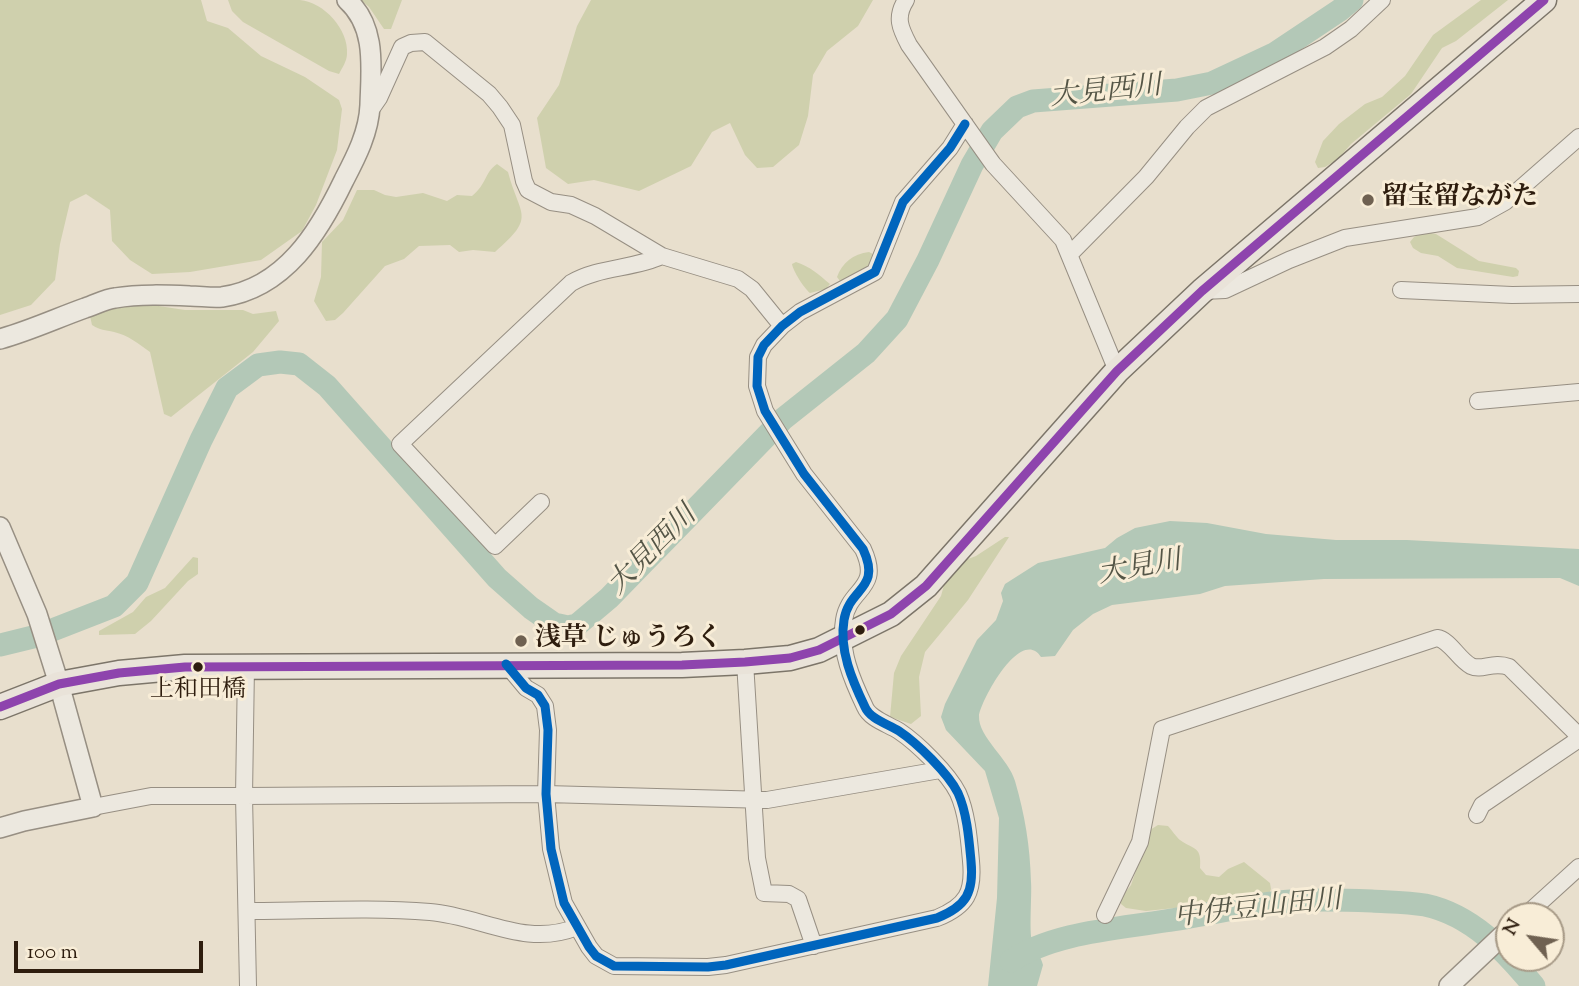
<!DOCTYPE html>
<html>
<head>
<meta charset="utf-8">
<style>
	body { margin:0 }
	#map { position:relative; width:1579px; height:986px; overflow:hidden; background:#e8dfcd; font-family:"Sorts Mill Goudy",serif }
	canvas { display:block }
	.north { position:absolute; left:1495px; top:902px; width:70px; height:70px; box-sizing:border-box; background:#f8edd7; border:2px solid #a79a87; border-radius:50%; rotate:299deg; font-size:19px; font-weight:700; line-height:28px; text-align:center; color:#2e1d0e }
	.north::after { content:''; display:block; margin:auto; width:24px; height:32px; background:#6f6151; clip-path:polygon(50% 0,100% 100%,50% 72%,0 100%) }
	.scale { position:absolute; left:14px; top:941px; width:189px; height:32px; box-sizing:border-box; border:4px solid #2e1d0e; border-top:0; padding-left:9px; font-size:21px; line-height:24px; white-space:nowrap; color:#2e1d0e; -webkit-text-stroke:5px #f8edd7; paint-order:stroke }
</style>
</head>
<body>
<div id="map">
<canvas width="1579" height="986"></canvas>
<div class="north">N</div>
<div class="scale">100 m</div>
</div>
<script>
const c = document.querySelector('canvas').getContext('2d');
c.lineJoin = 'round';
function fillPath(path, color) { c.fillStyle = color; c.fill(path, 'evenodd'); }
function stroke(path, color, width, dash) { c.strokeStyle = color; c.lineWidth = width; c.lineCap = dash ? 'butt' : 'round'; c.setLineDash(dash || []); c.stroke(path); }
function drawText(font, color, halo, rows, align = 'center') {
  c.font = font + ' "Sorts Mill Goudy","Noto Serif JP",serif'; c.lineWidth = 6; c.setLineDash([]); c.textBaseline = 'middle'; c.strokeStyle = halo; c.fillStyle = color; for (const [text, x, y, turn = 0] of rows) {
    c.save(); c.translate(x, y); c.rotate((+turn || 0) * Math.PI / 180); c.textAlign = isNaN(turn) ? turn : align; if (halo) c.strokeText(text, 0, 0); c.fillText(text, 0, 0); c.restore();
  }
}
fillPath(new Path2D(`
	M0 0H201L207 21 228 28 261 56 305 77 339 100 342 109 337 150 316 205 302 231 261 260 190 272 152 274 130 260 112 241 110 210 86 194 70 202 60 244 55 280 31 305 0 315Z
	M228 0C251 0 277 0 300 0 324 2 349 30 347 54 347 61 342 68 339 74L329 71 243 22 232 11Z
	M361 0H402L391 29H384L369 7Z
	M591 0H873L858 26 827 51 813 75 808 116 799 145 773 167 757 168 745 155 730 123 712 132 691 166 639 191 594 180 568 184 546 168 537 118 559 85 577 26Z
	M1481 0H1508L1456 41 1442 48 1411 94 1351 144 1338 159 1325 167 1318 168 1315 162 1323 141 1339 124 1365 104 1382 97 1405 76 1433 35Z
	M497 164 508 172C520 217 537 216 495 252L473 250 459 252 450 245 419 246 404 259 385 266 343 313 335 320 326 321 314 301 321 277 322 242 343 220 357 190H374L385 195 396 197 423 193 447 201 457 195 472 196C487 184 484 173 497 164Z
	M1426 232 1436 234 1479 261 1516 268 1519 271 1518 276 1513 277 1457 268 1438 256 1421 253 1413 248 1410 242 1414 237Z
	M869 252 875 255C868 270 857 279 840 281L837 277C842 263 853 254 869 252Z
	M796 262C811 267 818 274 830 284L826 289 810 293C804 288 793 271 792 264Z
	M139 303 185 310H243L253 314 276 311 279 321 253 352 171 417 164 414 150 352C139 344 128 335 114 332 105 330 100 330 92 325L90 316 106 307Z
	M1005 537H1009L968 600 925 652 919 677 921 716 911 724 890 717 894 673 901 656 941 596 947 574 960 562 976 556Z
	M193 557 198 558V574L188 581 151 621 135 634 99 635V631L133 612 146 597 165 588Z
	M1158 825 1168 826C1172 830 1176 837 1180 840 1194 850 1202 846 1200 868L1206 875 1219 877 1228 869 1244 862 1270 883 1271 889 1268 897 1256 902 1246 901 1203 908 1194 906 1146 911 1126 908 1121 904V898L1131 885 1150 830Z`), '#cfd0ad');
fillPath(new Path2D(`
	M1170 521 1207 523 1266 534 1336 540H1407L1579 549V586L1560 578 1324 579 1225 586 1200 594 1112 605 1093 614 1073 630 1055 656 1041 657C1021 626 981 700 979 716 978 737 1009 759 1015 781 1025 816 1030 845 1031 882 1032 894 1029 932 1032 941 1034 949 1041 956 1043 965L1037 986H988L997 898 999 818 985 771 946 730 941 717 945 704 977 640 996 620 1003 601 1001 593 1005 584 1038 563 1105 548 1117 538 1135 528Z`), '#b3c8b7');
stroke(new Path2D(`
	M0 645 37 636 114 606 137 583 201 440 227 388 258 365 280 362 299 364 327 386 497 578 531 608 554 624 568 627 577 625 609 598 783 419 866 353 897 319 928 260 972 165 992 131 1017 107 1033 101 1177 90 1212 83 1274 54 1340 10 1352 0
	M1011 961C1052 933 1116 929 1165 921 1207 915 1249 904 1291 901 1318 899 1345 900 1372 901 1389 902 1408 902 1425 905 1472 915 1505 951 1534 986`), '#b3c8b7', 23);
const minor = new Path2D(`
	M906 0C895 17 900 28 909 45L993 164 1063 240 1117 371
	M370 111 379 98 402 47 411 43 425 42 489 94 500 107 512 125 524 181 528 190 551 202 571 205 595 216 662 256 738 279 752 289 782 326
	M1070 254 1146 177 1187 127 1206 108 1325 47 1351 29 1382 0
	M1401 290 1512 295 1579 294
	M1203 291 1225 290 1289 260 1345 238 1478 217 1505 202 1579 137
	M1478 401 1579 392
	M541 502 495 546 400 444 571 283C598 267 633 269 662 256
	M745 662 757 858 764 893 789 894 798 899 814 946
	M506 664 526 688 538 695 545 706 548 730 546 794 551 849 564 903 589 947 596 956 614 966 708 967 726 965 937 918C967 906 974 892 971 861 969 839 967 813 958 793 948 773 917 743 899 731 888 724 870 719 865 707 852 680 839 650 844 620 849 587 882 590 863 549L804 474 765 411 757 386 758 357 764 345 782 326 800 312 875 272 903 202 950 148 965 124
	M93 807 151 796H244L246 666
	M1477 815 1482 805 1579 739
	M247 911C307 911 370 907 430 912 481 916 525 948 577 927
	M1105 915 1140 842 1162 729 1437 638C1450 640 1458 659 1471 666 1482 671 1493 661 1509 667L1579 736
	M1525 916 1579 867
	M248 986 244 796 546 794 767 800 940 770`);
const tertiary = new Path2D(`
	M0 339C29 331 57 318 85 308 95 305 105 299 115 298 140 294 166 295 190 296 200 296 212 298 222 297 285 288 319 232 344 180 356 157 369 132 370 105 371 69 377 27 347 0
	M0 527 37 614 59 684 93 807 24 821 0 828
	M1449 986 1503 935`);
const primary = new Path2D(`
	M0 707 59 684 119 673 185 667 682 665 745 662 790 658 819 650 891 614 926 586 1117 371 1202 291 1544 0`);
stroke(minor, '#978f83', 18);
stroke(tertiary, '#978f83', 22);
stroke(primary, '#7c7569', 27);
stroke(minor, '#ece8df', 16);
stroke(tertiary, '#ece8df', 19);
stroke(primary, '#e9e3d9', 24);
stroke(new Path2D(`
	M0 707 59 684 119 673 185 667 682 665 745 662 790 658 819 650 891 614 926 586 1117 371 1202 291 1544 0`), '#8e44ad', 9);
stroke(new Path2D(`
	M506 664 526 688 538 695 545 706 548 730 546 794 551 849 564 903 589 947 596 956 614 966 708 967 726 965 937 918C967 906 974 892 971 861 969 839 967 813 958 793 948 773 917 743 899 731 888 724 870 719 865 707 852 680 839 650 844 620 849 587 882 590 863 549L804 474 765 411 757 386 758 357 764 345 782 326 800 312 875 272 903 202 950 148 965 124`), '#0065bd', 9);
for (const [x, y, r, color] of [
	[1368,200,7,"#6f6151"],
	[860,630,6,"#2e1d0e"],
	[521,641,7,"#6f6151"],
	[198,667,6,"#2e1d0e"]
]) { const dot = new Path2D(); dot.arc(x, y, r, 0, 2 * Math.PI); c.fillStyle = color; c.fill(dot); stroke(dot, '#f8edd7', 2.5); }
drawText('24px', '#2e1d0e', '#f8edd7', [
	["上和田橋",198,692]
]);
drawText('bold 26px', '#2e1d0e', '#f8edd7', [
	["留宝留ながた",1382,200],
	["浅草 じゅうろく",535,641]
], 'left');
drawText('italic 28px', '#545546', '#f8edd7', [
	["大見西川",1106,94,-6],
	["大見西川",654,552,-45],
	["大見川",1140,570,-10],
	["中伊豆山田川",1258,911,-6]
]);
</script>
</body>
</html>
